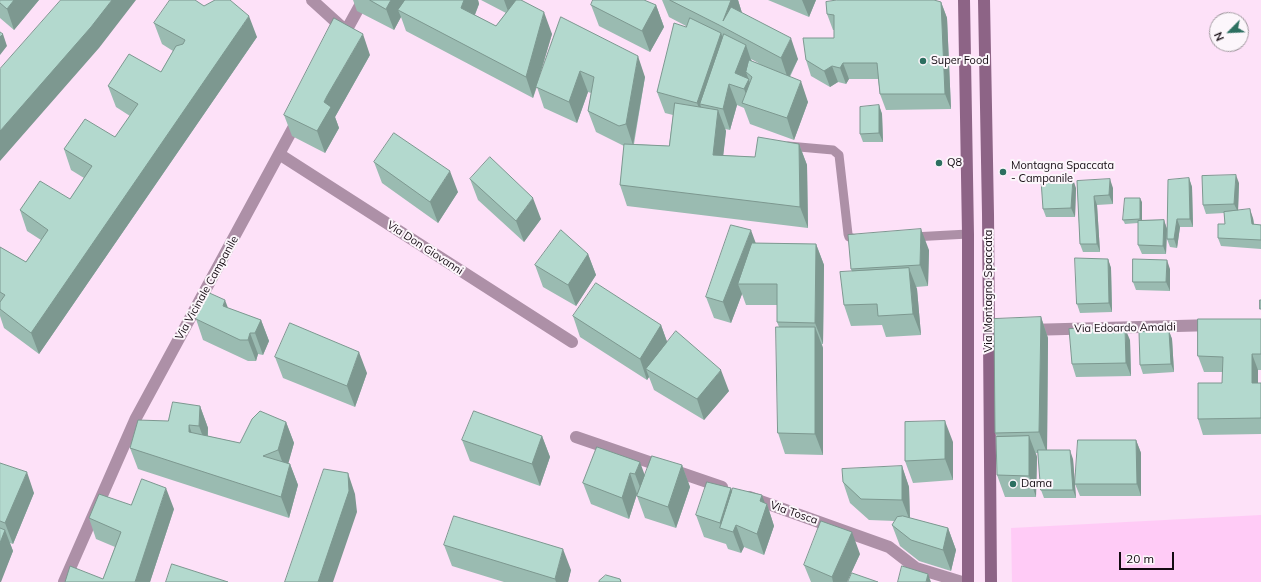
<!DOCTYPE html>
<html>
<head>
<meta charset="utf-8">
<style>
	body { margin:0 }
	#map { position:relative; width:1261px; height:582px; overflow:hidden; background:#fde1f8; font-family:Mulish,sans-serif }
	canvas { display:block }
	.north { position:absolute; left:1209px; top:12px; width:40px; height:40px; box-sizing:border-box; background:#fcf6fb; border:1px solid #9f989e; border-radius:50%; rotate:246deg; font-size:11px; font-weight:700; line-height:16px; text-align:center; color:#140b12 }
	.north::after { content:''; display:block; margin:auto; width:14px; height:18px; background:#2c6f60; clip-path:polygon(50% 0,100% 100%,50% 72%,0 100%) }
	.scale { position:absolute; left:1119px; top:552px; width:55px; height:18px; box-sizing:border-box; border:2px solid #140b12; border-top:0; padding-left:5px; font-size:12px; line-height:14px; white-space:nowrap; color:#140b12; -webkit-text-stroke:3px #fcf6fb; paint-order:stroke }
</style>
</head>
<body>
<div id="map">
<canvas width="1261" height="582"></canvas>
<div class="north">N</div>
<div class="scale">20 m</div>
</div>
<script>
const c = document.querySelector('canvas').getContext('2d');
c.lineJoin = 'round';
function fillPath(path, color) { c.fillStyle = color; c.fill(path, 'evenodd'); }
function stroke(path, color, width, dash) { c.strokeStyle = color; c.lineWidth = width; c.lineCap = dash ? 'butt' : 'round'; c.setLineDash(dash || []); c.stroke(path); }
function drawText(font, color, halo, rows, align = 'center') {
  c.font = font + ' Mulish,sans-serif'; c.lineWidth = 4; c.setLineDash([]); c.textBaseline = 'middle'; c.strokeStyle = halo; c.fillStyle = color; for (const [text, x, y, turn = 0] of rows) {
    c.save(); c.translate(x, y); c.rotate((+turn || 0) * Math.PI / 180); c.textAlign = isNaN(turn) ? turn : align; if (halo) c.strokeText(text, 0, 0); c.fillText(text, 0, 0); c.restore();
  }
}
fillPath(new Path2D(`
	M1261 515V582H1012L1011 528Z`), '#ffcbf6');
stroke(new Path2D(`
	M788 146 833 150 839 155 848 234 849 237 858 240
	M913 237 968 234`), '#ad90a7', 9);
stroke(new Path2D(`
	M312 0 345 30
	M341 40 363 0
	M279 154 572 342
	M1028 330 1214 325
	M576 437 722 487
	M749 497 889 547 916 568 962 582
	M64 582 136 418 298 119`), '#ad90a7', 12);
stroke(new Path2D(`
	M964 0 968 234V582
	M984 0 988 214 991 582`), '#8d6486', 12);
fillPath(new Path2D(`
	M0 0H39L14 30 0 18Z
	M353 0H478L479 4 475 15 496 26 506 13 481 0H521L552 34 537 85 561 17 645 77 634 144 669 146 673 115 665 113 657 92 686 26 669 17 662 0H738L742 13 798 59 790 77 808 102 794 140 750 124 744 108 737 105 730 130 725 129 726 131 723 155 755 157 799 144 807 165 808 228 627 206 620 185 624 146 596 132 588 111 591 93 588 92 577 123 544 108 537 87 533 98 406 31 401 17 394 30 357 11ZM751 59 760 64 752 61Z
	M768 0H816L809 17Z
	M941 2 947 18 951 109 886 110 880 94 878 79H849L846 84 838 82 830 87 811 76 806 60 834 38V30H833L827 14Z
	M591 5H656L664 27 650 52 599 26Z
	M204 6 257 37 39 354 4 328 0 316V247L26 262 41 240 27 231 20 210 70 199 84 178 71 170 64 149 115 137 130 116 116 107 108 86 161 72 173 51 162 44 154 23Z
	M370 55 335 117 339 128 325 153 292 136 284 115Z
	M879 105 882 114 883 142H863L860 134Z
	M374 162 458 192 438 223 382 183Z
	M1189 178 1192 187 1193 227H1180L1177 248 1170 247 1167 239Z
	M470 179 541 219 524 242 478 200Z
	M1077 181 1113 188V204L1097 205 1100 252H1083L1080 244Z
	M1239 183 1238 210 1253 218 1254 224 1261 225V249L1221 246 1218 238 1225 224 1224 213 1206 214 1203 205Z
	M1076 188 1075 217H1046L1043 209Z
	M1142 202V220H1164L1167 229 1166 254H1142L1138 245V223L1125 224 1123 220Z
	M756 243 816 244 824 265 823 344H822L823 348V455L785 454 778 433 779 327 777 322V305H746L742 294 731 323 714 318 706 297Z
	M929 250 928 286 916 287 917 289 921 335 886 337 882 325 851 326 844 305 852 272 851 269Z
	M588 254 596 275 576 306 543 287 535 265Z
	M1108 259 1111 268 1112 312 1080 313 1077 304Z
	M1170 269V291L1136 290 1133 282Z
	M228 308 261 320 269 341 263 355 258 354 256 361H248L203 340 196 319Z
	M573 316 661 325 667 342 729 391 704 420 654 390 649 377 647 380 580 337Z
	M1041 317 1048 338 1047 450 1073 459 1076 498H1044L1041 490 1038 453H1036L1037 457 1036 497H1005L997 475V437L995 433Z
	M1261 319V370H1258V383H1261V434L1203 435 1198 419 1222 383 1223 372H1204L1198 356Z
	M1169 331 1172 339 1174 372 1143 374 1140 365Z
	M1130 340 1131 376 1076 377 1072 364Z
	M275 357 367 373 355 407 283 378Z
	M200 406 208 428V436L240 443 286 422 294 443 288 463 290 464 298 485 289 518 138 469 130 448 168 421Z
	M542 436 550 457 540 486 470 461 462 440Z
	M1136 440 1141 453V496H1080L1075 484Z
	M953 442V480L913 483 905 461Z
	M597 447 645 476 682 465 690 487 676 528 645 518 637 496 638 494H637L629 519 591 504 583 483Z
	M0 463 34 493 13 544 10 543 13 551 0 582Z
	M902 466 909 487 910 518 948 528 956 550 951 571 919 561 900 546 892 525 895 521 869 520 850 503 843 482Z
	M731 488 732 491 767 504 774 526 764 555 744 547 741 553 728 549 726 544 704 537 696 515Z
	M131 505 174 509 150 582H65L103 579 115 547 96 539 89 518Z
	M444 545 571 570 568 582H504L452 566Z
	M860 554 847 582H811L804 565Z`), '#9abbb1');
fillPath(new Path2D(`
	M14 0H39L14 30 7 9Z
	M112 0H136L99 48 0 161V131Z
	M391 0H410L398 10 401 17 394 30 386 9Z
	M464 0H478L479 4 469 29 461 8Z
	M504 0H517L509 14Z
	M731 0H738L742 13 734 33 723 21Z
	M802 0H816L809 17Z
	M941 2 947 18 951 109 945 94Z
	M656 5 664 27 650 52 642 31Z
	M544 12 552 34 533 98 526 77Z
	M249 16 257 37 39 354 31 333Z
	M721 33 729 55 700 104 706 122 705 125 697 103Z
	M3 34 7 46 0 55V37Z
	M363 34 370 55 335 117 339 128 325 153 317 131 324 102 327 96Z
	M791 38 798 59 788 79 781 58Z
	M746 45 753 66 746 72 756 100 751 106 744 89 735 73Z
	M638 56 645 77 633 145 626 124Z
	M843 63 849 79 846 84 840 68Z
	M832 66 838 82 830 87 824 71Z
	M580 71 588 92 577 123 569 102Z
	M801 81 808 102 794 140 787 118Z
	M729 84 737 105 730 130 723 109Z
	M879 105 882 114 883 142 879 133Z
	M718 110 726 131 721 176 713 155Z
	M799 144 807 165 808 228 800 207Z
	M450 171 458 192 438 223 430 202Z
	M1236 175 1239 183 1238 212 1234 204Z
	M1189 178 1192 187 1193 227 1190 219Z
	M1073 179 1076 188 1075 217 1071 208Z
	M1110 179 1113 188V204L1109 195Z
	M1094 196 1097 205 1100 252 1097 244Z
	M533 198 541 219 524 242 516 221Z
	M1140 198 1142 202V223L1140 219Z
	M1250 209 1253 218 1255 232 1252 224Z
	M1177 219 1180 227 1177 248 1174 239Z
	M1164 220 1167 229 1166 254 1163 246Z
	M921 229 929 250 928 286 920 265Z
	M751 230 759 252 738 284 742 294 731 323 723 302Z
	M816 244 824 265 823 344 815 323Z
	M588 254 596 275 576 306 568 285Z
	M1108 259 1111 268 1112 312 1109 303Z
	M1167 260 1170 269V291L1166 282Z
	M909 268 917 289 921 335 913 314Z
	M225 300 233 321 223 306Z
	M1041 317 1048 338 1047 453 1039 432Z
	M261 320 269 341 263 355 255 333Z
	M661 325 669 347 646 369 649 377 647 380 640 359Z
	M815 327 823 348V455L815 434Z
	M1125 328 1130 340 1131 376 1126 363Z
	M1169 331 1172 339 1174 372 1171 364Z
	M250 333 258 354 256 361 248 340Z
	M359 352 367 373 355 407 347 386Z
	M1252 354 1258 370V399L1252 383Z
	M721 370 729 391 704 420 697 399Z
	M200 406 208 428 207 448 199 426Z
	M945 421 953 442V480L945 459Z
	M286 422 294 443 286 472 278 450Z
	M189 425 196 446 189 432Z
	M542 436 550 457 540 486 532 464Z
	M1029 436 1037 457 1036 497 1029 476Z
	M1136 440 1141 453V496L1137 484Z
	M1070 450 1073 459 1076 498 1073 490Z
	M640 462 648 484 643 495 635 474Z
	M290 464 298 485 289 518 281 497Z
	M682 465 690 487 676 528 668 507Z
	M902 466 909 487 910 521 902 500Z
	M27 472 34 493 13 544 5 523Z
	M348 473 355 494 357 512 333 582H318Z
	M630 473 637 494 629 519 622 498Z
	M166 488 174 509 150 582H135Z
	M731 488 738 510 722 528 720 523Z
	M762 495 766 506 767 504 774 526 764 555 757 534 760 501Z
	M736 525 744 547 741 553 733 532Z
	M948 528 956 550 951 571 943 550Z
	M5 530 13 551 1 582H0V543Z
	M852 532 860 554 847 582H833L832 577Z
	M563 549 571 570 568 582H556L555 579Z
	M928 574 931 582H926Z`), '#7d9890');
const building = new Path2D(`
	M0 0H14L7 9 0 3Z
	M61 0H112L91 27 0 131V69Z
	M170 0H195L204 6 215 0H230L249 16 31 333 0 309V302L5 295 0 292V247L26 262 48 230 20 210 40 181 70 199 92 166 64 149 85 119 115 137 138 104 108 86 129 54 161 72 176 46 183 44 185 40 154 23Z
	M370 0H391L386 9Z
	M405 0H464L461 8 496 26 516 0H521L544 12 526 77 398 10Z
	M593 0H644L656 5 642 31 591 5Z
	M670 0H731L723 21 731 7 791 38 781 58 721 26Z
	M837 0H934L941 2 945 94H880L877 63H843L840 68 832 66 824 71 806 60 803 38H834V15L827 14 826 2Z
	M561 17 638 56 626 124 619 126 588 111 594 77 580 71 569 102 536 87Z
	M334 18 363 34 327 96 324 102 331 107 317 131 284 115Z
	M690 18 721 33 697 103 657 92 674 23 686 27Z
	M0 32 3 34 0 37Z
	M724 34 746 45 735 73 749 79 744 89 729 84 723 109 700 104Z
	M749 60 801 81 787 118 742 103 752 77 746 72Z
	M675 103 718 110 713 155 755 157 758 137 799 144 800 207 620 185 624 144 669 146Z
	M879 105V133L860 134V107Z
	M394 133 450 171 430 202 374 162Z
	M490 157 533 198 516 221 470 179Z
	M1236 175 1234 204 1203 205 1202 176Z
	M1189 178 1190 219H1177L1174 239H1167L1168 180Z
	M1073 179 1071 208 1043 209 1041 180Z
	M1110 179 1109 195 1094 196 1097 244H1080L1077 181Z
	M1125 198H1140V219L1123 220Z
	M1250 209 1252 224 1261 225V240L1218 238V224H1225L1224 212Z
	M1164 220 1163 246 1138 245V221Z
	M731 225 751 230 723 302 706 297Z
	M921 229 920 265 851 269 848 235Z
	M561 230 588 254 568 285 535 265Z
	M752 243 816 244 815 323 777 322V284H738Z
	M1075 258 1108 259 1109 303 1077 304Z
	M1133 259 1167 260 1166 282H1133Z
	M909 268 913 314 878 316 877 304 844 305 840 272Z
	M596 283 661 325 640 359 573 316Z
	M205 291 225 300 223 306 261 320 255 333H250L248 340H240L196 319Z
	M1260 300H1261V309H1260Z
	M1041 317 1039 432 995 433 994 319Z
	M1198 319H1261V354H1252V383H1261V418L1198 419V383H1222L1223 357 1198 356Z
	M290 323 359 352 347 386 275 357Z
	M776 327H815V434L778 433Z
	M1125 328 1126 363 1072 364 1069 329Z
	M676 331 721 370 697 399 646 369Z
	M1169 331 1171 364 1140 365 1139 332Z
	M173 402 200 406 199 426 189 425V432L240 443 252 419 260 411 286 422 278 450 263 456 290 464 281 497 130 448 138 420 168 421Z
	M474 411 542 436 532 464 462 440Z
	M945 421V459L905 461V422Z
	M1029 436V476L997 475 996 437Z
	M1078 440H1136L1137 484H1075Z
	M597 447 640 462 635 474 630 473 622 498 583 483Z
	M1038 450H1070L1073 490H1041Z
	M652 456 682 465 668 507 637 496Z
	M0 463 27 472 5 523 0 521Z
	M902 466V500L861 499 843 482 842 469Z
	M324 469 348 473 349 491 318 582H285Z
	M142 479 166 488 135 582H65L70 566 103 579 121 532 89 518 99 494 131 505Z
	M707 482 731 488 720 523 696 515Z
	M733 488 762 495 760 501 767 504 757 534 736 525 733 532 720 528Z
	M454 516 563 549 555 579 444 545Z
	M903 516 948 528 943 550 911 540 892 525 897 517Z
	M821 521 852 532 832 577 804 565Z
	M0 528 5 530 0 543Z
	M172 564 228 582H166Z
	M902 566 928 574 926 582H898Z
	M852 573 878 582H848Z
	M606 575 620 579 621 582H599V581Z`);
fillPath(building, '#b3d9ce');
stroke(building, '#7d9890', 1);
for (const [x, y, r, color] of [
	[923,61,4,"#2c6f60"],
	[939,163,4,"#2c6f60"],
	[1003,172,4,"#2c6f60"],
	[1013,484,4,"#2c6f60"]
]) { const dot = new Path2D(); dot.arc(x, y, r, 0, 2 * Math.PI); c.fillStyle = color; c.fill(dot); stroke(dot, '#fcf6fb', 1.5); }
drawText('11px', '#140b12', '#fcf6fb', [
	["Super Food",931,61],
	["Q8",947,163],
	["Montagna Spaccata",1011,166],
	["- Campanile",1011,179],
	["Dama",1021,484]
], 'left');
drawText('11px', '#140b12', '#fcf6fb', [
	["Via Don Giovanni",425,248,33],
	["Via Vicinale Campanile",207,288,-61],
	["Via Montagna Spaccata",989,291,-90],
	["Via Edoardo Amaldi",1125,328,-1],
	["Via Tosca",794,513,19]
]);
</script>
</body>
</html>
